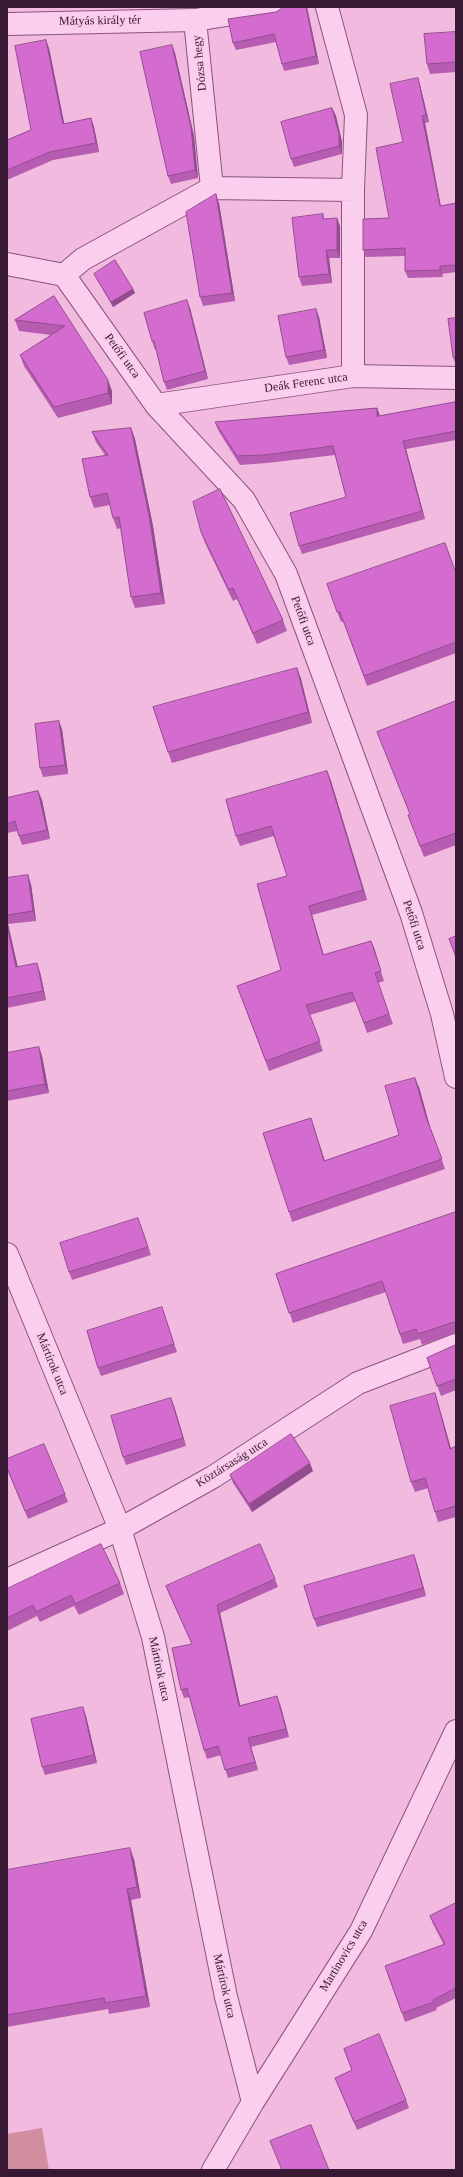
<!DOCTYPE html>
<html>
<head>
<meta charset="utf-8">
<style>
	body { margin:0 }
	#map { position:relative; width:463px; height:2177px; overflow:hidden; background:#f2badf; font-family:Georgia,serif }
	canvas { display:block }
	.frame { position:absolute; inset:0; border:8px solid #371934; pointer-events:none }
</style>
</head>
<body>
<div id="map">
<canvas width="463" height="2177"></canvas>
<div class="frame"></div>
</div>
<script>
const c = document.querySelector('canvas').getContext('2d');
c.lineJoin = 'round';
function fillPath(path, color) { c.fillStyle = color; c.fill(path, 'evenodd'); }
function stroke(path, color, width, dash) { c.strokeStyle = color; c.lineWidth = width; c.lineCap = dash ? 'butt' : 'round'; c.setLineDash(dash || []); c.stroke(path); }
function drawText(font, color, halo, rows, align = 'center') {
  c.font = font + ' Georgia,serif'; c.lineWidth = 3; c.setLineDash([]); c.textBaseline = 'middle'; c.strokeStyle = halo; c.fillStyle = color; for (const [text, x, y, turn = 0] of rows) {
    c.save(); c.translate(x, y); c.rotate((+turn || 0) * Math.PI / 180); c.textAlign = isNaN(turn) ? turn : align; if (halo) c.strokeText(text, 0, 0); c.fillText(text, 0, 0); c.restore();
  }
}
fillPath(new Path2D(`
	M42 2128 49 2170H7V2134Z`), '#d08e9e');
const minor = new Path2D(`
	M327 7 356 115 353 190V376
	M9 24 195 20
	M212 188 195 20 276 7
	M7 264 64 275 156 405 244 500 286 574 411 913 442 1014 456 1077
	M64 275 83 259 212 188 353 190
	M156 405 353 376 456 378
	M7 1254 120 1529 153 1637 226 1997 253 2102
	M7 1580 120 1529 213 1477 358 1383 456 1345
	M213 2170 253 2102 361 1931 456 1731`);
stroke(minor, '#8a5381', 24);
stroke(minor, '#fcceed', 22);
fillPath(new Path2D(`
	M307 7 319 64 284 71 282 64 276 42 236 50 233 43 276 12 281 9Z
	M456 32V72L430 74 427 64Z
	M172 45 175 53 194 136 198 178 171 184 168 176Z
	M49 48 64 124 91 118 94 127 99 152 53 160 7 180V140L31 130Z
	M418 78 420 85 429 122 425 123 441 206 456 203V272L442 274 443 277 408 278 405 271V256L366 257 363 250 389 218 403 142Z
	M332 108 336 116 342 142V154L294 167 291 159Z
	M219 203 235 301 203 306 200 297Z
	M323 214 324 219 340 226V258H329L332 283 302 286 299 277Z
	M94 274 133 289 135 293 113 307 96 278Z
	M54 296 112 391V404L58 418 24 366 20 355 51 335 19 331 15 320Z
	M190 308 208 379 167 390 164 382 156 349 155 350 152 341Z
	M316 309 319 317 327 358 289 365 286 357Z
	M456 318V365L453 357Z
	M456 402V440L406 449 425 519 302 554 299 546 346 497 335 455 267 463 240 465 218 430 215 422 377 408 380 416Z
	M131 428 135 439 153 526 165 604 135 608 131 597 121 528 117 529 113 518 110 505 94 508 90 497 105 455 96 442 92 432Z
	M201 532 283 620 287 631 257 644 237 599 233 601 205 543Z
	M456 573V653L367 686 343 621 341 622 327 584Z
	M297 668 301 679 312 723 172 763 168 752Z
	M456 701V845L424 857 408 815 410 814 377 732Z
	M62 729 68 774 43 777 40 768Z
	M327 771 331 781 367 900 312 915 324 955 371 941 384 981 378 983 393 1024 367 1033 356 1001 310 1015 323 1051 269 1071 237 986 281 970 287 876 274 836 240 846 236 836Z
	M38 791 42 800 50 839 22 845 17 831 7 833V798Z
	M7 878 31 884 36 921 8 924 17 967 40 972 46 1000 7 1008Z
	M39 1047 42 1056 49 1093 7 1101V1053Z
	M419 1087 430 1127 445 1169 292 1222 289 1212 311 1118 325 1161 399 1135Z
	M456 1212V1333L422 1345 420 1339 403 1344 386 1292 293 1323 276 1274Z
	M141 1226 151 1255 72 1280 69 1272Z
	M162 1307 177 1352 101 1376 98 1368Z
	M456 1345V1390L441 1396 427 1358Z
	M435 1393 438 1403 451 1449 456 1446V1517L438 1522 435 1512 428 1488 415 1492 411 1482Z
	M174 1406 186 1446 126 1465 123 1457Z
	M7 1459 65 1494 68 1502 28 1519 7 1469Z
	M313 1471 252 1512 233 1483 230 1475Z
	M414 1555 417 1564 426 1596 317 1627 314 1619Z
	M275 1579 278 1587 220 1613 240 1705 280 1704 289 1737 251 1747 258 1770 228 1778 221 1755 207 1759 204 1750 190 1697 184 1698 181 1690 192 1644 169 1594 166 1586Z
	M120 1583 124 1594 79 1615 74 1606 40 1622 37 1616 7 1631V1589Z
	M86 1716 97 1763 45 1775 42 1767Z
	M134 1859 141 1898 131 1900 150 2007 109 2014 108 2009 7 2027V1870Z
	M456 1903V1998L436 2008 437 2010 405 2022 385 1966 444 1945 433 1924 430 1916Z
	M344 2049 406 2100 409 2108 357 2130 335 2078 352 2071Z`), '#b65db2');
fillPath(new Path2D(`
	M306 7H307L319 64 316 56Z
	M46 40 49 48 66 132 63 124Z
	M172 45 175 53 194 136 198 178 195 170Z
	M418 78 420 85 429 122 426 115Z
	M332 108 336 116 342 142V154L339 146Z
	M422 116 425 123 442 214 440 206Z
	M91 118 94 127 99 152 96 143Z
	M216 194 219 203 235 301 232 293Z
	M337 218 340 226V258L337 250Z
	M326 250 329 258 332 283 329 274Z
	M440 266 442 274 443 277 440 270Z
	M133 289 135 293 113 307 111 302Z
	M187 300 190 308 208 379 205 371Z
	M316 309 319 317 327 358 324 350Z
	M108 380 112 391V404L108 393Z
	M377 408 380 416H377Z
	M131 428 135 439 153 526 165 604 161 593Z
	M403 441 406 449 425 519 422 511Z
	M297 668 301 679 312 723 308 712Z
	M59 721 62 729 68 774 65 765Z
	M327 771 331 781 367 900 363 890Z
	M38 791 42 800 50 839 47 830Z
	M28 875 31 884 36 921 33 911Z
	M309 906 312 915 326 965 323 955Z
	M7 922 8 924 20 976 16 967 7 925Z
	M371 941 375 950 384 981 381 971Z
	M37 963 40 972 46 1000 43 991Z
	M39 1047 42 1056 49 1093 45 1084Z
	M415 1078 419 1087 430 1127 445 1169 426 1117Z
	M311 1118 314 1128 328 1171 324 1161Z
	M435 1393 438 1403 454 1459 450 1449Z
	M171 1398 174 1406 186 1446 183 1438Z
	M310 1463 313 1471 252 1512 249 1504Z
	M414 1555 417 1564 426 1596 423 1588Z
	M217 1605 220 1613 242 1714 239 1706Z
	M277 1696 280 1704 289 1737 286 1729Z
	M83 1707 86 1716 97 1763 94 1755Z
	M248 1738 251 1747 258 1770 255 1762Z
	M130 1848 134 1859 141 1898 137 1887Z
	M127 1889 131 1900 150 2007 146 1996Z`), '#944c91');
const building = new Path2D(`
	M282 7H306L316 56 282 64 274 34 233 43 228 19 276 12 281 9Z
	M456 32V62L427 64 424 34Z
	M46 40 63 124 91 118 96 143 50 152 7 170V140L31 130 15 46Z
	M172 45 191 127 195 170 168 176 140 52Z
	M418 78 426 115 422 116 440 206 456 203V265L440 266V270L405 271V248L363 250V219L389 218 376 148 403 142 390 84Z
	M332 108 339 134V146L291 159 281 122Z
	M216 194 232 293 200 297 186 212Z
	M323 214V219L337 218V250H326L329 274 299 277 292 218Z
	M115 260 133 289 111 302 94 274Z
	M54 296 108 380V393L54 407 20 355 65 326 15 320Z
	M187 300 205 371 164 382 154 341H152L144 313Z
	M316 309 324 350 286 357 278 316Z
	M456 318V358L453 357 448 319Z
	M456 402V431L403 441 422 511 299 546 290 513 346 497 333 446 264 455 237 456 215 422 377 408V416Z
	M131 428 149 515 161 593 131 597 119 517 113 518 107 493 90 497 82 459 108 455 92 432Z
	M220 489 283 620 253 633 233 588 229 590 201 532 193 502Z
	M445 543 456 573V642L364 676 340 612H337L327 584Z
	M297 668 308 712 168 752 153 707Z
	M456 701V833L420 846 408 815 410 814 377 732Z
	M59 721 65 765 40 768 35 724Z
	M327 771 363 890 309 906 323 955 371 941 381 971 375 973 389 1014 364 1023 352 992 306 1005 320 1041 266 1061 237 986 281 970 257 884 287 876 271 826 236 836 226 800Z
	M38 791 47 830 19 836 15 821 7 824V798Z
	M28 875 33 911 7 915V878Z
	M7 925 16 967 37 963 43 991 7 998Z
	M456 936V957L449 939Z
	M39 1047 45 1084 7 1091V1053Z
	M415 1078 426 1117 442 1159 289 1212 263 1133 311 1118 324 1161 399 1135 385 1086Z
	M456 1212V1323L454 1322 418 1334 416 1329 400 1334 382 1281 289 1313 276 1274Z
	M138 1218 148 1247 69 1272 60 1243Z
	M162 1307 174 1344 98 1368 87 1331Z
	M456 1345V1379L437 1386 427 1358Z
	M435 1393 450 1449 456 1446V1506L435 1512 425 1478 411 1482 390 1406Z
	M171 1398 183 1438 123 1457 111 1416Z
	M291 1434 310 1463 249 1504 230 1475Z
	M44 1444 65 1494 25 1511 7 1468V1459Z
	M101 1544 120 1583 75 1604 71 1595 36 1612 33 1605 7 1618V1589Z
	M260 1544 275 1579 217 1605 239 1706 277 1696 286 1729 248 1738 255 1762 225 1770 218 1746 204 1750 187 1688 181 1690 172 1648 192 1644 166 1586Z
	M414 1555 423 1588 314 1619 304 1586Z
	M83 1707 94 1755 42 1767 31 1719Z
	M130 1848 137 1887 127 1889 146 1996 105 2003 104 1998 7 2015V1870Z
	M456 1903V1988L433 2000 434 2002 402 2013 385 1966 445 1944 430 1916Z
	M379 2034 406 2100 354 2122 335 2078 352 2070 344 2049Z
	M311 2125 329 2170H282L270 2141Z`);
fillPath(building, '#d46ccf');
stroke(building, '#944c91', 1);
drawText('12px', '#371934', '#f9cae9', [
	["Mátyás király tér",100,21,-1],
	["Dózsa hegy",200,63,-96],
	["Petőfi utca",122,356,54],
	["Deák Ferenc utca",306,383,-8],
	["Petőfi utca",303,621,70],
	["Petőfi utca",414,925,72],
	["Mártírok utca",52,1364,68],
	["Köztársaság utca",232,1463,-32],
	["Mártírok utca",159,1669,78],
	["Martinovics utca",344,1956,-59],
	["Mártírok utca",224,1986,77]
]);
</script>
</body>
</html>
